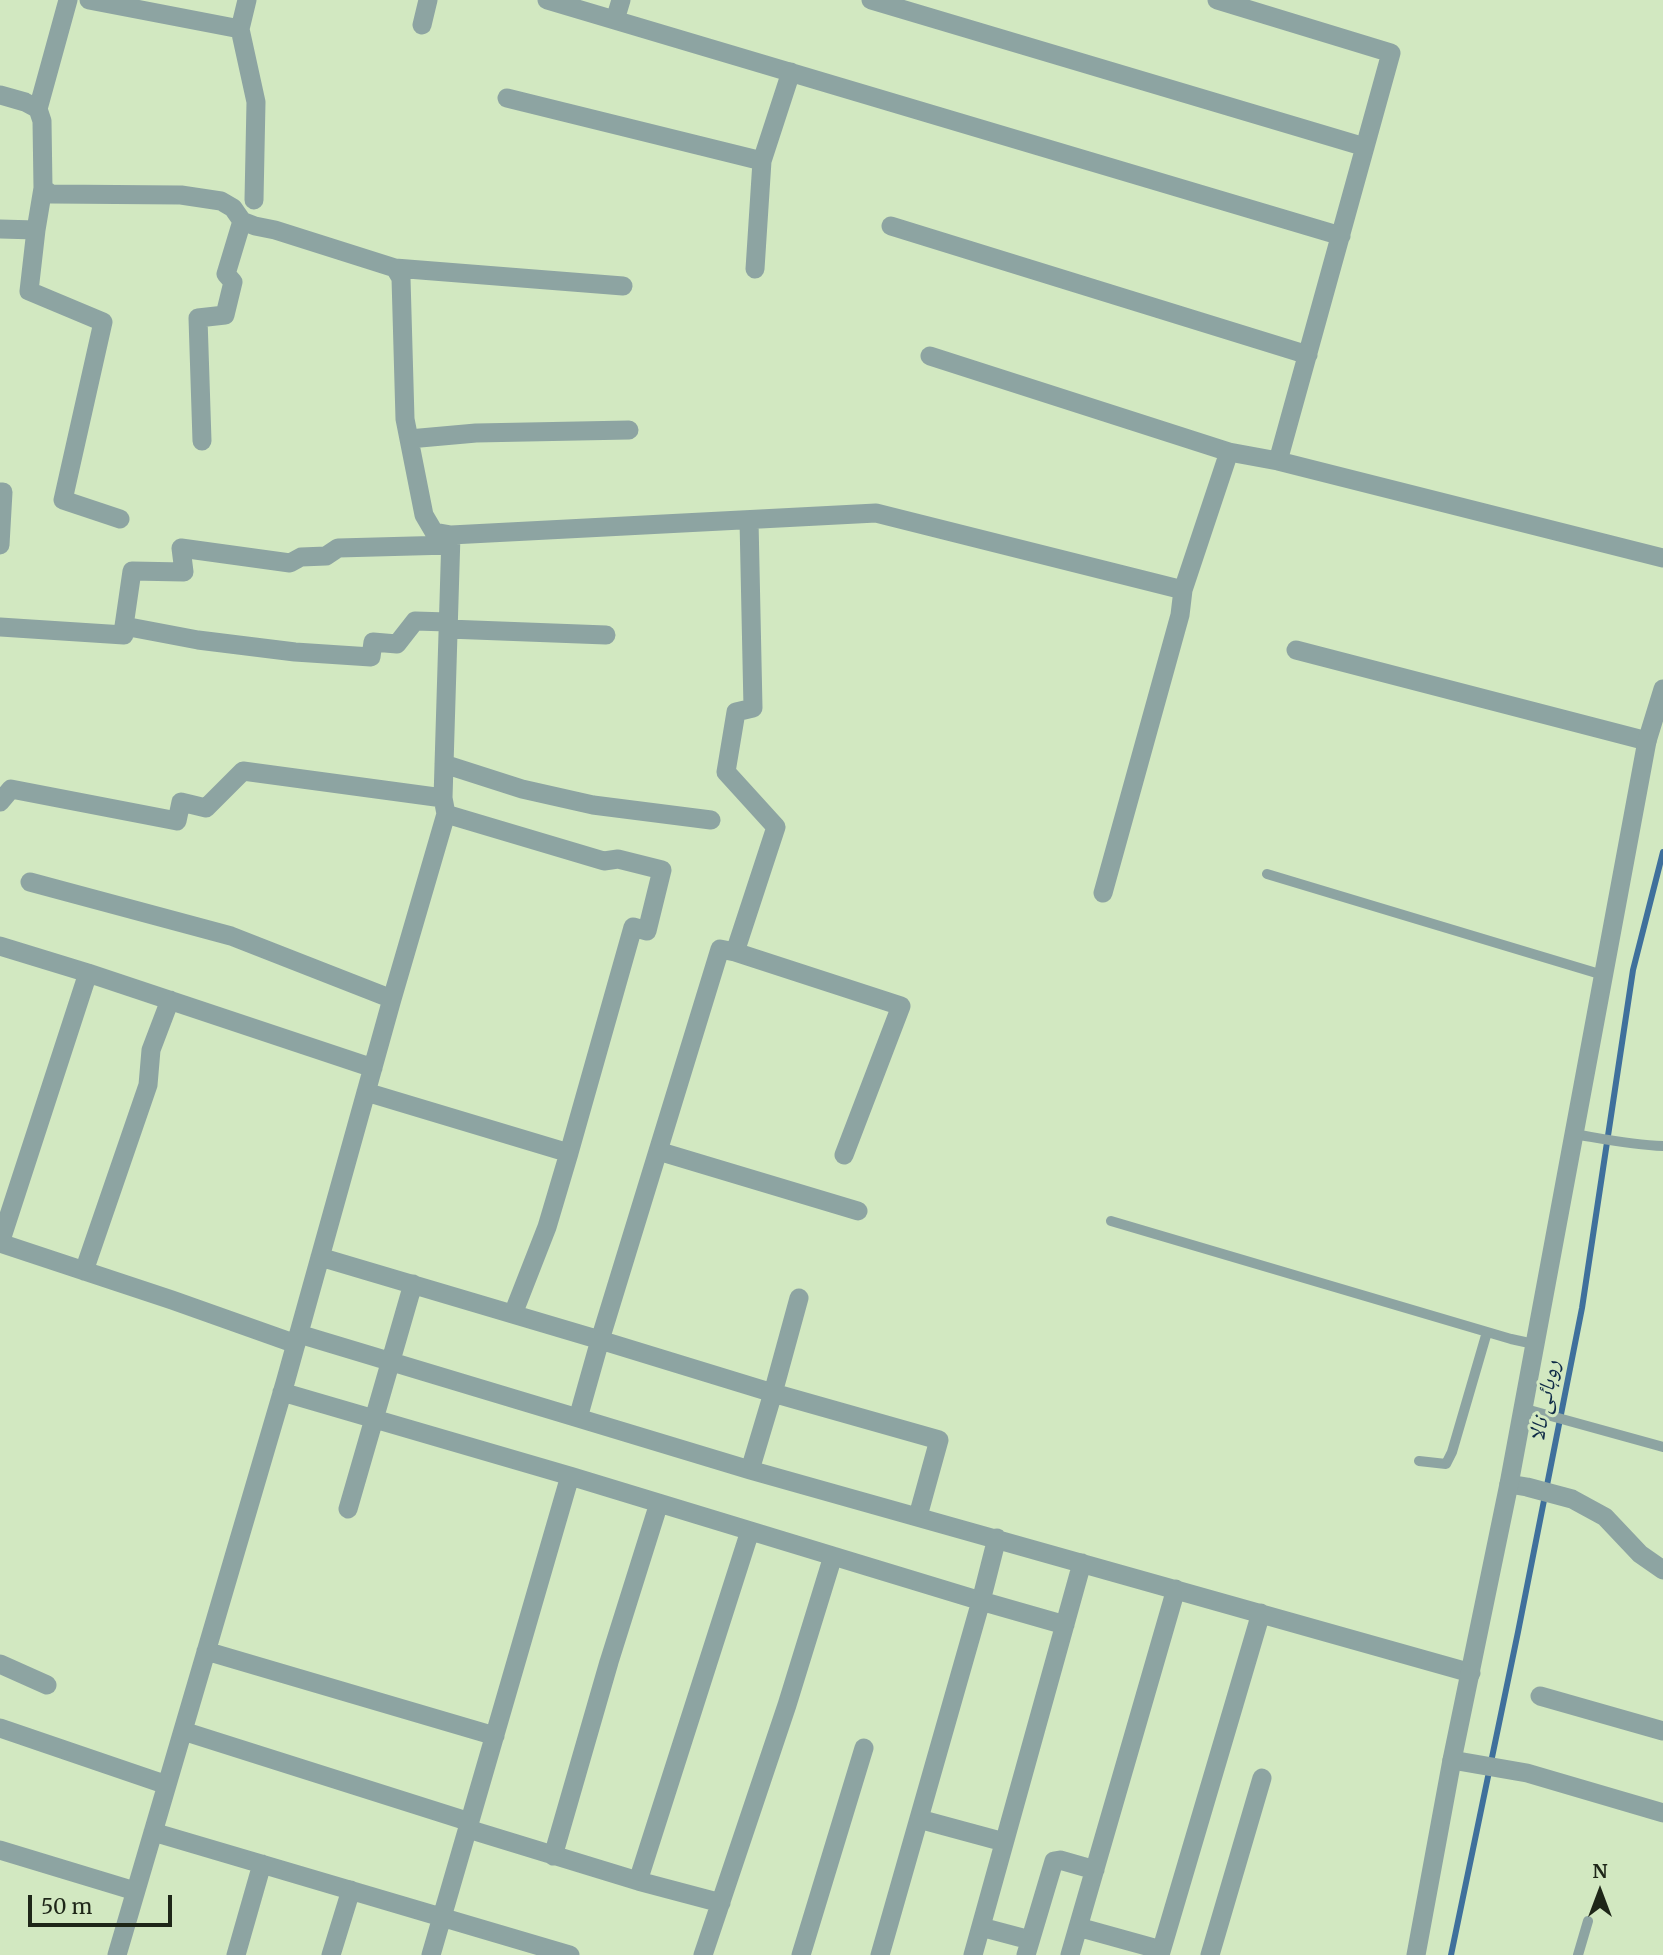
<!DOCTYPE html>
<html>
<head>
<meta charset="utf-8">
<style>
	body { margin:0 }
	#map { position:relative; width:1663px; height:1955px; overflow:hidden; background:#d2e8c1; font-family:Merriweather,serif }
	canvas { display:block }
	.north { position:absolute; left:1565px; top:1857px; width:70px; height:70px; -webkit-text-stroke:5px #d2e8c1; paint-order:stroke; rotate:0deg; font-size:19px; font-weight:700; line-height:28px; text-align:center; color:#1e2618 }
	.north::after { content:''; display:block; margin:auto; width:24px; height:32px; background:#1e2618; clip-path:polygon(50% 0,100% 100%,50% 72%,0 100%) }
	.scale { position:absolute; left:28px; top:1895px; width:144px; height:32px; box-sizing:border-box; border:4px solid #1e2618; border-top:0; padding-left:9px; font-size:21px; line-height:24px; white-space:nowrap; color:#1e2618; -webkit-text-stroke:5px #d2e8c1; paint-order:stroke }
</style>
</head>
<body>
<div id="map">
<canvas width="1663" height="1955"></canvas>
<div class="north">N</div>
<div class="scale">50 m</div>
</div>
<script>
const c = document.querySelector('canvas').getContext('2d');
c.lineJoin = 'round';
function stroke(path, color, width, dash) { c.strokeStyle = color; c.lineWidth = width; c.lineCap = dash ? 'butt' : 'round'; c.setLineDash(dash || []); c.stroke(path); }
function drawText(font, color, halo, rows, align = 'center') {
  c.font = font + ' Merriweather,"Noto Naskh Arabic",serif'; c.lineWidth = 6; c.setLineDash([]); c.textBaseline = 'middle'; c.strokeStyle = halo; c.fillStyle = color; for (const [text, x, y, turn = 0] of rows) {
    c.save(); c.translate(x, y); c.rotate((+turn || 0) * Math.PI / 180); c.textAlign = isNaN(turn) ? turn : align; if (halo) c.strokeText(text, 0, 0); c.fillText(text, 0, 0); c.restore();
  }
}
stroke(new Path2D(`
	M1451 1955 1518 1632 1582 1308 1633 970 1663 852`), '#3f709c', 6);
stroke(new Path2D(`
	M1267 874 1603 975
	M1574 1134C1604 1139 1633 1145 1663 1146
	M1111 1221 1511 1339 1534 1344
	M1522 1408 1663 1447
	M1419 1461 1446 1464 1452 1452 1487 1332
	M1578 1955 1588 1921`), '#8da4a2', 10);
stroke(new Path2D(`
	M68 0 38 109 42 121 43 188 51 194 181 195 221 201 233 208 242 221 255 226 275 230 395 268 623 286
	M89 0 240 29
	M247 0 240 29 256 102 254 200
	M547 0 1341 236
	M871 0 1365 147
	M615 20 621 0
	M422 25 428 0
	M0 95 25 102 38 109
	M507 98 762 161 791 72
	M891 226 1308 355
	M0 229 36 230 29 291 103 322 63 500 120 519
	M36 230 43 188
	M395 268 401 278 405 419 424 515 434 532 451 535 876 513 1183 590
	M755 269 762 161
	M930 356 1229 452
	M409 439 476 433 629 430
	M202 441 198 318 225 315 233 282 226 274 242 221
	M1278 461 1663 558
	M0 492H3L0 545
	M124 626 132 571 184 572 181 548 290 563 301 557 326 556 338 548 450 545
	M0 627 124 635V626L198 640 295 652 371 657 373 642 397 644 415 621 448 622
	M448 629 606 635
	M1296 650 1647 741
	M444 764 522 789 593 805 711 820
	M0 802 11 789 177 821 181 802 206 808 243 771 443 798
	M446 814 604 861 618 859 662 870 647 931 633 927 569 1153
	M30 882 231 936 392 999
	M1103 893 1180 615 1183 590 1229 452 1278 461 1391 53 1217 0
	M0 946 88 973 373 1068
	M735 952 901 1006 844 1155
	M366 1092 569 1153 547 1227 513 1314
	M658 1151 858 1211
	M0 1243 172 1300 296 1344
	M0 1243 88 973
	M320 1257 600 1340 720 949 735 952 776 827 726 772 736 712 753 708 749 520
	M84 1271 148 1085 151 1050 170 1000
	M799 1298 773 1393 939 1440 918 1516
	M299 1334 578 1418 600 1340 773 1393 750 1470
	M282 1392 570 1476 431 1955
	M578 1418 750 1470 1471 1673
	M570 1476 981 1601 997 1538
	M1509 1484 1527 1487 1572 1499 1605 1517 1640 1554 1663 1570
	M348 1509 413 1284
	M206 1651 495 1736
	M0 1664 47 1685
	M1540 1696 1663 1731
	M0 1728 167 1785
	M183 1731 470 1822
	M1452 1760 1527 1773 1663 1813
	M919 1819 1004 1842
	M468 1829 638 1881 721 1903
	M153 1832 570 1955
	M0 1850 135 1891
	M553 1856 609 1662 659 1503
	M638 1881 750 1531
	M981 1927 1030 1940
	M1078 1927 1161 1950
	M117 1955 285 1383 392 999 446 814 443 798 451 535
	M236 1955 262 1864
	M331 1955 351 1890
	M703 1955 787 1705 833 1556
	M801 1955 864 1748
	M880 1955 981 1601 1065 1625
	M973 1955 1082 1563
	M1026 1955 1054 1861 1060 1860 1095 1870
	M1070 1955 1176 1589
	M1160 1955 1261 1613
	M1210 1955 1262 1778`), '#8da4a2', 19);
stroke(new Path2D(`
	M1416 1955 1452 1760 1509 1484 1647 741 1663 689`), '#8da4a2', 19);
drawText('italic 23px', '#0f2b47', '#d2e8c1', [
	["روہائی نالا",1545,1401,-79]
]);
</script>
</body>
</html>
